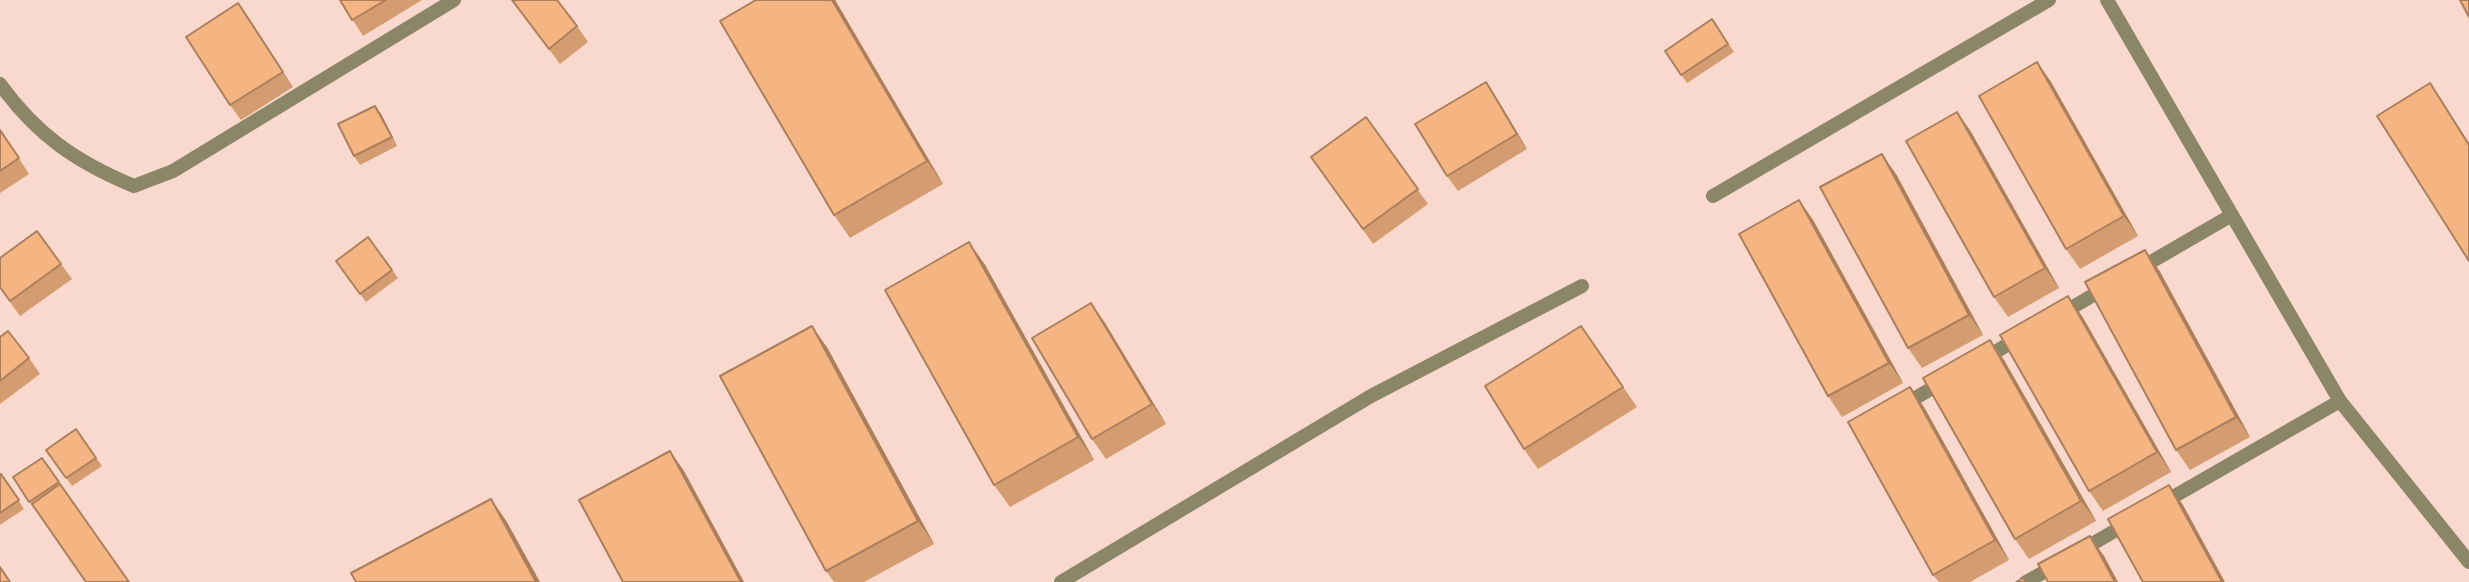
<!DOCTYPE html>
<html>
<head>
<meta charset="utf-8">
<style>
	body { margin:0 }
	canvas { display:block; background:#f9d8cd }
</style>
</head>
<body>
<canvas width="2469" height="582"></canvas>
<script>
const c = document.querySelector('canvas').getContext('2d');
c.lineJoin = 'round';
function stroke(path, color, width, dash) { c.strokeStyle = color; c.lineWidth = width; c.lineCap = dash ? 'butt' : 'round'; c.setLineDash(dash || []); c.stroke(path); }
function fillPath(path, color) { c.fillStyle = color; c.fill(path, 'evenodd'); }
stroke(new Path2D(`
	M2137 270 2232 215
	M2061 314 2107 287
	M1982 360 2022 336
	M1900 407 1946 380
	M2159 505 2340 401
	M2080 551 2130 522
	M2026 582 2060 563`), '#8b8667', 14);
stroke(new Path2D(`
	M2107 0 2340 401 2469 562
	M0 84C37 135 76 162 134 186L173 171 454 0
	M1713 196 2049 0
	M1061 582 1371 396 1582 286`), '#8b8667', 14);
fillPath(new Path2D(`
	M340 0H422L363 36Z
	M512 0 577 26 588 42 560 64Z
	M756 0H835L943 184 850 238 834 215Z
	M238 3 293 87 241 120 230 105Z
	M1712 19 1734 52 1687 83 1665 51Z
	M2037 62 2051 82 2138 236 2080 269 2066 249Z
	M1486 82 1496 97 1527 149 1458 191 1447 176Z
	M375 106 381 114 397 146 360 165 354 156Z
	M1957 112 1971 132 2059 288 2008 317 1994 297Z
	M1366 117 1428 204 1373 244 1311 157Z
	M0 129 29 174 0 193Z
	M1896 174 1983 335 1922 368 1908 348Z
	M1799 200 1813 220 1903 383 1842 417 1828 396Z
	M37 231 72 279 20 316 0 288Z
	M969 242 985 265 1094 460 1010 507 994 485Z
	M336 261 392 270 398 278 366 302Z
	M2159 270 2250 437 2190 470 2176 450Z
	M1091 303 1105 323 1166 424 1106 459 1092 439Z
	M2082 316 2171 472 2103 511 2089 491Z
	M812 326 828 349 934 544 864 582H834L826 571Z
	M1581 326 1637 407 1538 469 1524 449Z
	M0 337 29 358 40 374 0 404Z
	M1990 340 2004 360 2096 521 2029 559 2015 539Z
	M1924 407 2009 560 1970 582H1939L1933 575Z
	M76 429 102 466 72 486 46 450Z
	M42 458 129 582 36 509 35 510 13 477Z
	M0 474H1L24 509 0 525Z`), '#d39c71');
fillPath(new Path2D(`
	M832 0H835L943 184 927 161Z
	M238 3 249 18 293 87 283 72Z
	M2037 62 2051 82 2138 236 2124 216Z
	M1486 82 1496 97 1527 149 1517 134Z
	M2430 83 2469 143V145Z
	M375 106 381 114 397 146 392 137Z
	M1957 112 1971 132 2059 288 2045 268Z
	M1882 154 1896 174 1983 335 1969 315Z
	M1799 200 1813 220 1903 383 1889 363Z
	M969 242 985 265 1094 460 1078 437Z
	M2145 250 2159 270 2250 437 2236 417Z
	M2068 296 2082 316 2171 472 2157 452Z
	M1091 303 1105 323 1166 424 1152 404Z
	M812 326 828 349 934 544 918 521Z
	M1990 340 2004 360 2096 521 2081 501Z
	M1910 387 1924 407 2009 560 1995 540Z
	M670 451 684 471 744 582H741Z
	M2169 485 2183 505 2225 582H2222Z
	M491 499 507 522 540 582H536Z
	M2090 536 2104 556 2118 582H2115Z`), '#ac7f5c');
const building = new Path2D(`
	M340 0H386L352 20Z
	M512 0H557L577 26 549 49Z
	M756 0H832L927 161 834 215 720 21Z
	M2460 0H2469V17Z
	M238 3 283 72 230 105 186 37Z
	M1712 19 1728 44 1681 75 1665 51Z
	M2037 62 2124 216 2066 249 1979 96Z
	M1486 82 1517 134 1447 176 1415 124Z
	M2430 83 2469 145V261L2377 116Z
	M375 106 392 137 354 156 338 124Z
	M1957 112 2045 268 1994 297 1906 141Z
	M1366 117 1418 189 1363 229 1311 157Z
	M0 130 19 158 0 171Z
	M1882 154 1969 315 1908 348 1820 187Z
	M1799 200 1889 363 1828 396 1739 234Z
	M37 231 61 264 10 301 0 287V258Z
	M368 237 392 270 360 294 336 261Z
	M969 242 1078 437 994 485 885 290Z
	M2145 250 2236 417 2176 450 2085 282Z
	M2068 296 2157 452 2089 491 2000 335Z
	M1091 303 1152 404 1092 439 1032 338Z
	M812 326 918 521 826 571 720 376Z
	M1581 326 1623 387 1524 449 1485 386Z
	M8 331 29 358 0 381V337Z
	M1990 340 2081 501 2015 539 1923 378Z
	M1910 387 1995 540 1933 575 1848 422Z
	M76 429 96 458 66 478 46 450Z
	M670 451 741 582H623L579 500Z
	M42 458 59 482 29 502 13 477Z
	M0 474H1L19 500 0 513Z
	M60 484 129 582H86L32 504Z
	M2169 485 2222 582H2143L2108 519Z
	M491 499 536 582H356L351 573Z
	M2090 536 2115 582H2048L2038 564Z
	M0 567 10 582H0Z
	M2023 578 2026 582H2016Z`);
fillPath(building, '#f5b583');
stroke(building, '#ac7f5c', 2);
</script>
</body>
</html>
